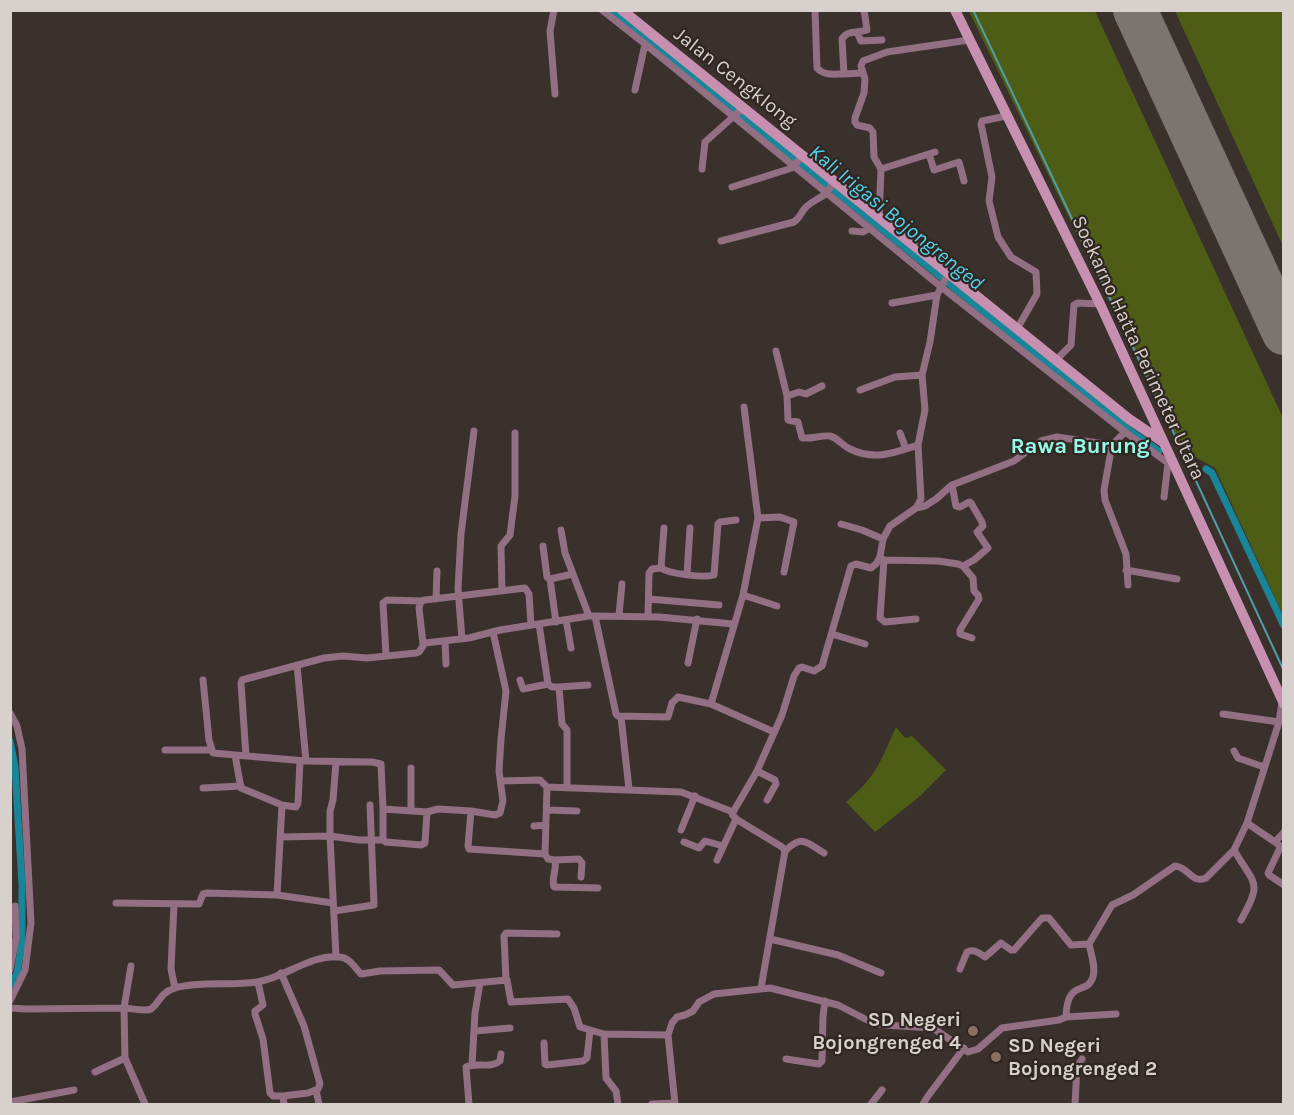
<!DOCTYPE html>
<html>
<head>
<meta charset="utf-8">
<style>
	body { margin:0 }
	#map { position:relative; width:1294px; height:1115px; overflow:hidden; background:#3a302c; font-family:Karla,sans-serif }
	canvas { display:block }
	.frame { position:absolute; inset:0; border:12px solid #d7d0cd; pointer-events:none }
</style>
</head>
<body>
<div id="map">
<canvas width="1294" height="1115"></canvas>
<div class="frame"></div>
</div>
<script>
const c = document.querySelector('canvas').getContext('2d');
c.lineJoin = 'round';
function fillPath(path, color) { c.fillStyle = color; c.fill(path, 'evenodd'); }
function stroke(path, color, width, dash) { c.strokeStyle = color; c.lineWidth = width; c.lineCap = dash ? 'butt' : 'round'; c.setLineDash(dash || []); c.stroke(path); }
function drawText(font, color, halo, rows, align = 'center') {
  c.font = font + ' Karla,sans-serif'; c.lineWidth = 4.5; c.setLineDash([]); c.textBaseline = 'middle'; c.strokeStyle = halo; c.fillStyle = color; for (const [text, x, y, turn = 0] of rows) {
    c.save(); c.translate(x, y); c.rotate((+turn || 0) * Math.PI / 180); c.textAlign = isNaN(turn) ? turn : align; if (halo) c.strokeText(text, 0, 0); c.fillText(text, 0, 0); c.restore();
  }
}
fillPath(new Path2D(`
	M969 11H1095L1283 418V615L1215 468 1181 449Z
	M1175 11H1283V246Z
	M896 727 905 738 912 736 946 770 919 797 875 832 846 802C877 776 880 762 896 727Z`), '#4d5d15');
stroke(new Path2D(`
	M973 10 1178 442 1284 671`), '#529ca8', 2);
stroke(new Path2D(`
	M612 10 1128 429 1159 451
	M1206 469 1212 473 1284 626
	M10 741 15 767 22 885V943L17 973 10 985`), '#198598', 7);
stroke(new Path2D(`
	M1135 10 1284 333`), '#7c7470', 44);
stroke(new Path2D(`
	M554 10 550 31 555 94
	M602 10 645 44 940 286 1125 432 1168 463
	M815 10 817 68C824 76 834 74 844 74L842 39C847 30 858 33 867 30L864 10
	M857 32 861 41 882 40
	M844 74 863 73
	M635 90 645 44
	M1006 116 982 121 981 124 992 177 989 201 998 237 1011 257 1036 272 1037 294 1017 329
	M929 154 934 170 959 162 964 181
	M702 169 705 142 743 108
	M881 169 935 152
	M732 187 792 168 803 155
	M879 218 881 169 874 157 873 132 870 128 857 125 855 122V118L864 93 865 79 861 66 863 61 887 52 969 40
	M852 231 863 232 870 228
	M721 241 794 222C800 218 801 212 806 207 818 196 827 199 833 181
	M892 303 937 295
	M776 351 787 396 788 420 798 422 802 438C811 439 822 435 830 436 838 438 843 446 850 449 874 461 894 453 918 445
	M1056 360 1071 345 1074 305 1078 303 1100 304
	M860 390 895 377 922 375
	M787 396 799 392 806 394 822 386
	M1125 432 1112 445 1104 490 1105 500 1126 554 1128 585
	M900 433 906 449
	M952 485 956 506 960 507 969 502 971 503 982 522 983 526 977 532 988 548 974 560 963 566
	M1164 497 1168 463 1172 461
	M916 508 925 506 936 499 952 485 1014 461 1041 441 1057 437 1112 445
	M758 518 780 517 794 522 784 572
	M841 524 862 530 883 539
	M561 530 565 553 589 616
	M543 546 547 577 550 579
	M880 557 884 560 938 561 958 564 963 566 973 578 974 591 978 595 979 599 960 630V634L972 638
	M884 560 880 618 885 622 916 619
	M661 568C669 574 704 578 714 575L718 524 720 522 736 520
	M1126 570 1177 579
	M687 574 690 528
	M502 591 501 546 510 535 515 496V433
	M743 595 777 606
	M436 599 437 571
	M649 599 719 605
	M619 615 622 584
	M595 616 659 617 733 624
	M648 617 649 573 652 569 661 568 664 528
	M566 620 571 648
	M556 622 550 579 573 574
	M539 624 548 684 552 687H559L562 724 567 730V787
	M832 634 865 644
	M462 639 458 589 461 534 474 431
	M445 641 446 664
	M423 644 419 608 421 601 425 600 525 588 529 594 531 625
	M386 655 383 603 387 600 421 601
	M688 663 697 619
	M297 665 306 761
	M203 680 209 740 213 753 235 755
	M520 680 523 689 548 684
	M559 687 588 685
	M711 704 743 595 758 518 744 407
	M10 713 17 726 22 749 31 923 25 970 10 1001
	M1223 714 1279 722
	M621 717 629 789
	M165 750H212
	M1234 751 1238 758 1264 767
	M246 756 241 683 242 680 324 658 343 656 367 658 416 653 419 652 425 643 469 638 500 630 589 616H595L616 714 618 716 668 717 672 703 678 697 711 704 774 732
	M336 762 333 800 330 811V836L336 957
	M757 771 775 780 776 784 767 800
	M501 781 540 780 547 787 545 854 548 859 555 860C557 870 551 878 554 887L598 888
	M547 787 681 792 733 812
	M203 788 241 786
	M282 805 296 807 298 803 300 761
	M383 809 427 812 438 809 471 811 495 815 500 813 503 801 499 771 501 739 506 691 493 632
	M547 810 577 811
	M411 811V768
	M471 811 468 846 469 849 545 854
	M1247 823 1275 842 1284 832
	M534 826 546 825
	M681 830 695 796
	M383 840 386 842 421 845 425 843 427 812
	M684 842 699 848 705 841 723 846
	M1275 842 1280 846 1279 850 1268 873 1269 875 1284 885
	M1234 850C1255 886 1263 881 1241 920
	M785 851C802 834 806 842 824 853
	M555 860 579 859 582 863 581 877
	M717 860 736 819
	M277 895 333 903
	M116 903 199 904 203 894 207 893 277 895 282 805 241 788 235 755 306 761 372 762 381 764 383 809V840H359L330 836 280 837
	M174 904 171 969 175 988
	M334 911 374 905 370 805
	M770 939 838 955 881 973
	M10 969 16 938 15 906
	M960 969 967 952C974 948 980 954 985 957L1001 943 1011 950H1014L1042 918H1049L1071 945 1089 944
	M281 973 304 1026 320 1084 318 1089 308 1093 283 1096
	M506 980 504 936 506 933 557 934
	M258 982 263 1005 255 1011V1014L263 1039 270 1093 273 1096H283L284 1104
	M761 988 785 851 782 847 736 819 732 814 757 771 782 715 794 676 799 668 802 667 814 671 822 666 851 566 856 564 871 568 876 564 880 557 883 539 890 526 916 508 921 499 918 445 925 410 922 375 930 342 937 295 948 274
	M10 1008 26 1009 124 1008 131 966
	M1066 1017 1116 1014
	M475 1031 510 1028
	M604 1034 606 1078 616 1091 618 1104
	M668 1035 675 1104
	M544 1043 545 1064 547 1065 583 1061 587 1058 590 1030
	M786 1059 819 1064 822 1061 823 1016 825 1001
	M472 1065 475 1013 480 983
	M95 1072 125 1058
	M316 1090 319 1104
	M10 1102 74 1090
	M145 1104 125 1058 124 1008C130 1008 145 1012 151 1009 160 1003 159 993 175 988 198 981 231 986 257 982 285 978 310 954 340 957 350 958 355 968 361 974L380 971 439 970 453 985 507 980 511 1002 568 999 574 1008 580 1027 604 1034 668 1035 672 1023 677 1017 685 1015 693 1011 699 1002 714 994 770 988 838 1005 871 1022 884 1025 933 1028 968 1052 978 1049 1002 1028 1059 1020 1066 1017C1067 978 1087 996 1093 977 1096 967 1091 954 1089 944L1112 905 1133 895 1175 866C1189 867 1191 884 1206 878L1234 850 1247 823 1279 722 1282 702
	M469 1104 466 1067C477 1062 491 1069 500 1061L501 1054
	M652 1104 675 1103
	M871 1104 882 1090
	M923 1104 928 1096 964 1048
	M1075 1104 1077 1067 1082 1059`), '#926f83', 7);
stroke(new Path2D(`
	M622 10 1129 419 1163 442
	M955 10 1100 304 1284 704`), '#c790b0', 10);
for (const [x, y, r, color] of [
	[973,1031,6,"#8d6e63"],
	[996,1057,6,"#8d6e63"]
]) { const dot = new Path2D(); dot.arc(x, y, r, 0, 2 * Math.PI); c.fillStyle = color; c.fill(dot); stroke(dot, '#302622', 2); }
drawText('20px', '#d7d0cd', '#302622', [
	["Jalan Cengklong",735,78,38],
	["Soekarno Hatta Perimeter Utara",1138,348,65]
]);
drawText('bold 20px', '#d7d0cd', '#302622', [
	["SD Negeri",961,1020],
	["Bojongrenged 4",961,1043],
	["SD Negeri",1008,1046,"left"],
	["Bojongrenged 2",1008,1069,"left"]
], 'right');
drawText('italic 21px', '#51d4ee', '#302622', [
	["Kali Irigasi Bojongrenged",896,218,39]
]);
drawText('bold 22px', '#94fae6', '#302622', [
	["Rawa Burung",1080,447]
]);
</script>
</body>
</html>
